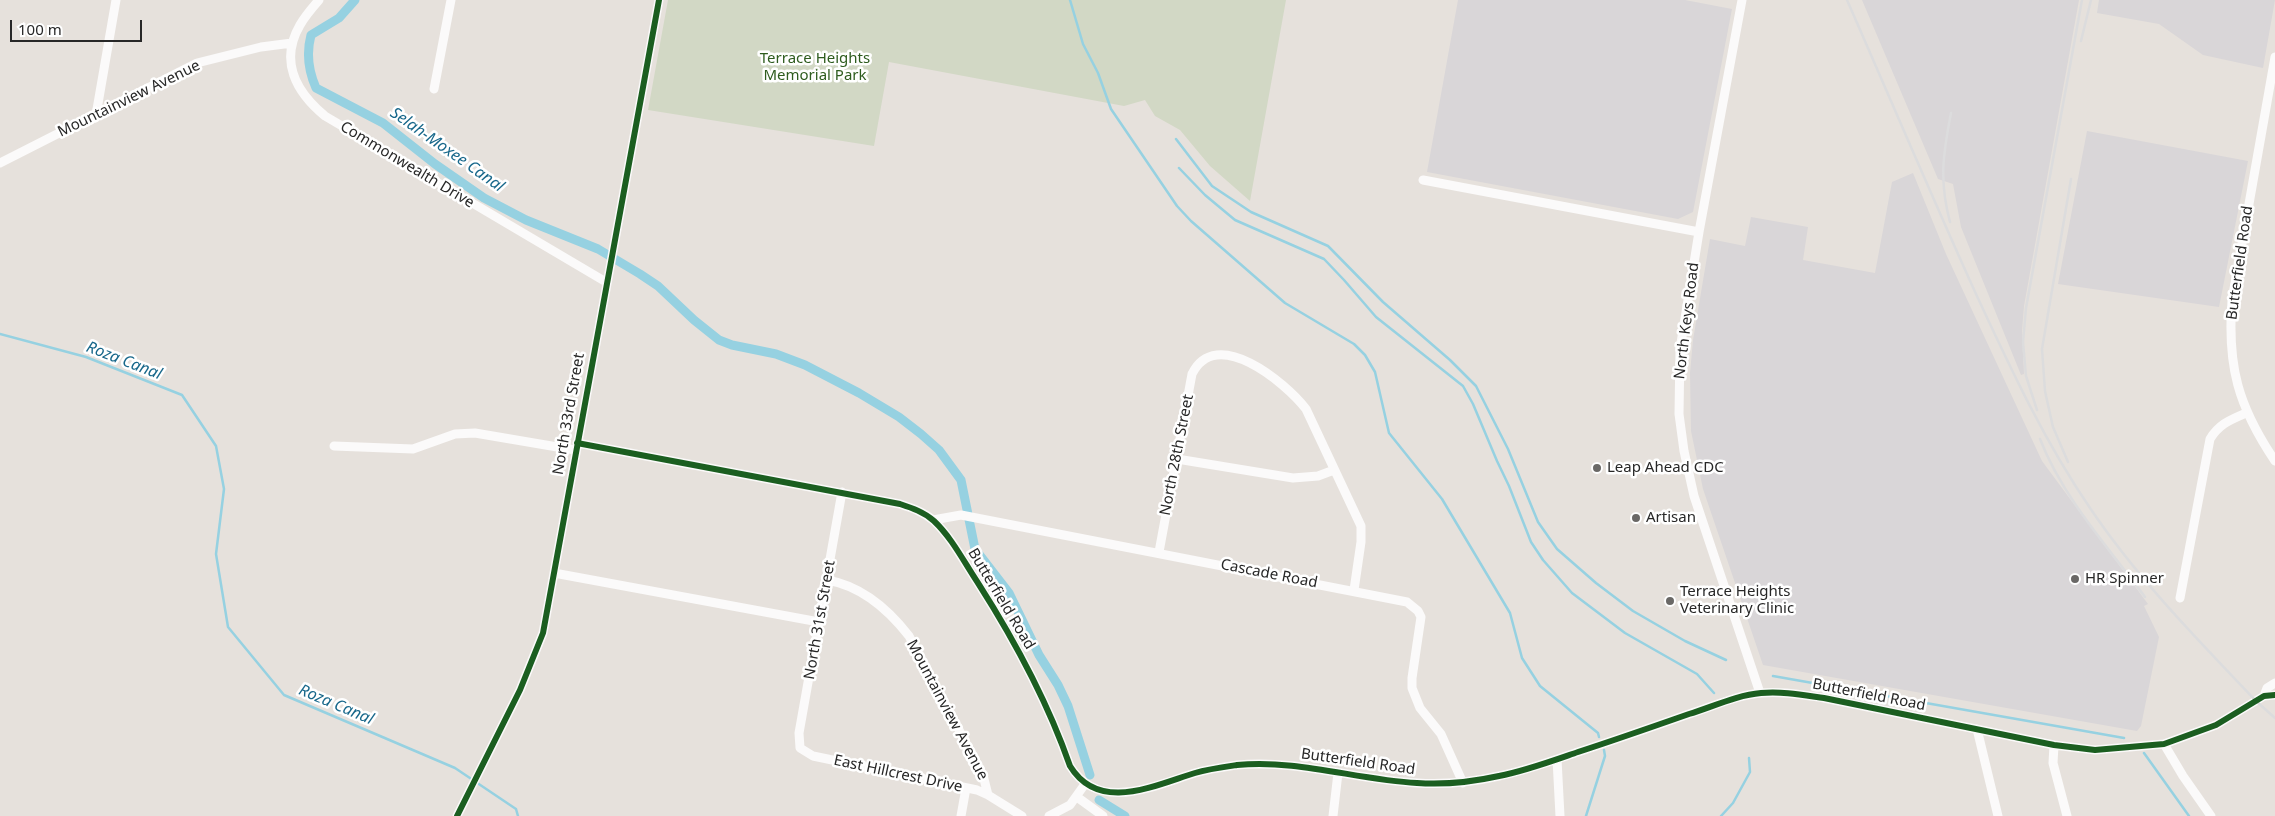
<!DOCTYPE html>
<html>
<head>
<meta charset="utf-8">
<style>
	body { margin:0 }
	#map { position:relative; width:2275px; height:816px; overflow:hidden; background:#e6e1dc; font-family:"Noto Sans",sans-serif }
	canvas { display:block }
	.scale { position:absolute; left:10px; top:20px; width:132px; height:22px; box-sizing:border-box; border:2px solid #272727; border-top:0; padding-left:6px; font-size:15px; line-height:18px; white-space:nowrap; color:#272727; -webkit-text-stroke:4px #fff; paint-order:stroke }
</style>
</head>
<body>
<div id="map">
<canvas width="2275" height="816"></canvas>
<div class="scale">100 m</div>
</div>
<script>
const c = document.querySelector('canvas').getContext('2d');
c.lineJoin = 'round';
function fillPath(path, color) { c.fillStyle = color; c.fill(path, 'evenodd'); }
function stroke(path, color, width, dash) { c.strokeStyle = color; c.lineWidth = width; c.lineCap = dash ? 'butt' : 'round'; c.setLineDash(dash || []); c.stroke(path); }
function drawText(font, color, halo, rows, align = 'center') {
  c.font = font + ' "Noto Sans",sans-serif'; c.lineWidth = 5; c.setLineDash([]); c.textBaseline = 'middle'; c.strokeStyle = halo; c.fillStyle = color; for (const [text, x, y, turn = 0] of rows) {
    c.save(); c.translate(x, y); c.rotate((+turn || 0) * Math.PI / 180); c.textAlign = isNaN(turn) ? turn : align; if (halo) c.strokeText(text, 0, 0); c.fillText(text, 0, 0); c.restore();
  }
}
fillPath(new Path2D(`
	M1458 0H1685L1732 9 1693 212 1678 219 1427 172Z
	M1862 0H2079L2024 306 2022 331 2024 374 2021 375 1961 227 1953 184 1938 179Z
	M2099 0H2275L2263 68 2203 55 2159 24 2097 13Z
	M2087 131 2248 161 2219 307 2058 284Z
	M1913 173 1946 254 2042 461 2148 604 2144 606 2159 637 2141 726 2137 731 1763 665 1703 489 1691 431 1690 373 1693 340 1710 239 1745 246 1751 217 1808 227 1803 260 1875 273 1892 182Z`), '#d9d6d8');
fillPath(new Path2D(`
	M668 0H1286L1250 201 1210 166 1180 130 1155 116 1145 100 1124 106 889 62 874 146 648 110Z`), '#d2d8c5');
stroke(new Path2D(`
	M1070 0 1083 44 1098 73 1111 109 1177 206 1191 221 1285 303 1354 344 1365 355 1375 372 1389 433 1442 499 1510 613 1522 658 1540 686 1598 733 1599 737
	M1176 139 1212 186 1251 212 1328 246 1383 302 1450 360 1476 386 1508 449 1538 522 1557 549 1596 583 1633 611 1685 641 1726 660
	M1179 168 1205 195 1235 220 1324 259 1344 280 1376 317 1463 386 1473 404 1497 461 1509 486 1531 542 1543 560 1572 593 1625 633 1697 674 1714 693
	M0 334 86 357 182 395 216 446 224 489 216 554 228 627 284 695 455 768 516 809 518 816
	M1773 676 2124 738
	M2144 753 2189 816
	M1586 816 1605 756 1604 750
	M1721 816 1733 803 1750 772 1749 758`), '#96d1e1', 2.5);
stroke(new Path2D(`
	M355 0 339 18 311 35C306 54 308 70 316 88L383 123 435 164 484 198 526 220 598 249 640 274 658 286 694 320 719 340 732 345 776 354 805 365 859 393 899 417 921 434 939 450 961 480 975 549 1009 593 1039 655 1058 685 1068 706 1090 775
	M1099 800 1125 816`), '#96d1e1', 9);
stroke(new Path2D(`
	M319 0C312 8 305 16 300 25 279 61 296 92 325 116L606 282
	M1742 0 1699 232 1680 349 1679 414 1684 451 1694 496 1760 693
	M2275 57 2232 300C2227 366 2238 406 2275 461
	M434 89 451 0
	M96 115 116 0
	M0 163 197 63 261 47 292 43
	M1423 180 1699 232
	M577 443 900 504C912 508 924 512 934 521 952 538 964 562 978 583 1015 641 1047 700 1070 766 1099 813 1153 786 1195 773 1208 769 1223 767 1237 765 1298 759 1357 780 1417 783 1445 785 1472 782 1499 776 1525 771 1552 761 1578 752 1615 740 1652 727 1689 714 1712 707 1737 695 1761 693 1782 691 1803 695 1824 698L2054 745 2095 750 2164 744 2216 725 2264 696 2275 695
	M334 446 413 449 455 434 475 433 575 450
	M1177 459 1293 478 1318 476 1334 470
	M842 492 799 733 800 748 813 756 977 790 988 795 1022 816
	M933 520 961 515 1407 602 1418 611 1421 617 1412 678V688L1420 708 1441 734 1463 783
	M1159 552 1192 374C1216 325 1285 382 1306 409L1361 526V542L1354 590
	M554 573 819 622
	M827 580C862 586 888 609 909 636L983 775 988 795
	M2180 598 2210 439C2219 424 2230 420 2246 413
	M2264 696 2267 688 2275 683
	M1977 729 1998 816
	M2164 744 2183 776 2211 816
	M2054 745 2053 763 2067 816
	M1557 759 1560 816
	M1077 797 1103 816
	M457 816 520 690 543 633 659 0
	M961 816 966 788
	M1049 816 1070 805 1085 784
	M1333 816 1338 773`), '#fbfafa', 9);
stroke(new Path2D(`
	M1847 0C1890 98 1932 197 1976 294 2010 367 2044 441 2090 508 2138 579 2197 639 2256 701L2275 718
	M2081 41 2091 0
	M1950 222C1939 181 1943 154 1951 113
	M2037 410 2026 376 2023 342 2026 308 2082 0
	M2040 439C2063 498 2108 547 2145 597
	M2068 462 2053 427 2045 391 2042 349 2071 179`), '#dcdcdd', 2.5);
stroke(new Path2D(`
	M577 443 900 504C912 508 924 512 934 521 952 538 964 562 978 583 1015 641 1047 700 1070 766 1099 813 1153 786 1195 773 1208 769 1223 767 1237 765 1298 759 1357 780 1417 783 1445 785 1472 782 1499 776 1525 771 1552 761 1578 752 1615 740 1652 727 1689 714 1712 707 1737 695 1761 693 1782 691 1803 695 1824 698L2054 745 2095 750 2164 744 2216 725 2264 696 2275 695
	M457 816 520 690 543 633 659 0`), '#1b5e20', 6);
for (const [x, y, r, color] of [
	[1597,468,5,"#6a6866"],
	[1636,518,5,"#6a6866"],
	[2075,579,5,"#6a6866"],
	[1670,601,5,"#6a6866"]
]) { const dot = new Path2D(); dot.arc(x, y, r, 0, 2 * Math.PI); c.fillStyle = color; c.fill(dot); stroke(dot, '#fff', 2); }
drawText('15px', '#2e5c1e', '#fff', [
	["Terrace Heights",815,59],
	["Memorial Park",815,76]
]);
drawText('15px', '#272727', '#fff', [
	["Mountainview Avenue",129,99,-26],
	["Commonwealth Drive",407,165,31],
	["Butterfield Road",2240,263,-82],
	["North Keys Road",1687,321,-83],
	["North 33rd Street",569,414,-80],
	["North 28th Street",1177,455,-79],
	["Cascade Road",1269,574,11],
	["Butterfield Road",1001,599,59],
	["North 31st Street",820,620,-80],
	["Butterfield Road",1869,695,11],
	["Mountainview Avenue",947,710,62],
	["Butterfield Road",1358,762,8],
	["East Hillcrest Drive",898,774,12]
]);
drawText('15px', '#272727', '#fff', [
	["Leap Ahead CDC",1607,468],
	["Artisan",1646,518],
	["HR Spinner",2085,579],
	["Terrace Heights",1680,592],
	["Veterinary Clinic",1680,609]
], 'left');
drawText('italic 16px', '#17678a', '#fff', [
	["Selah-Moxee Canal",447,150,35],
	["Roza Canal",124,361,21],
	["Roza Canal",336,705,23]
]);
</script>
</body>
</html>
